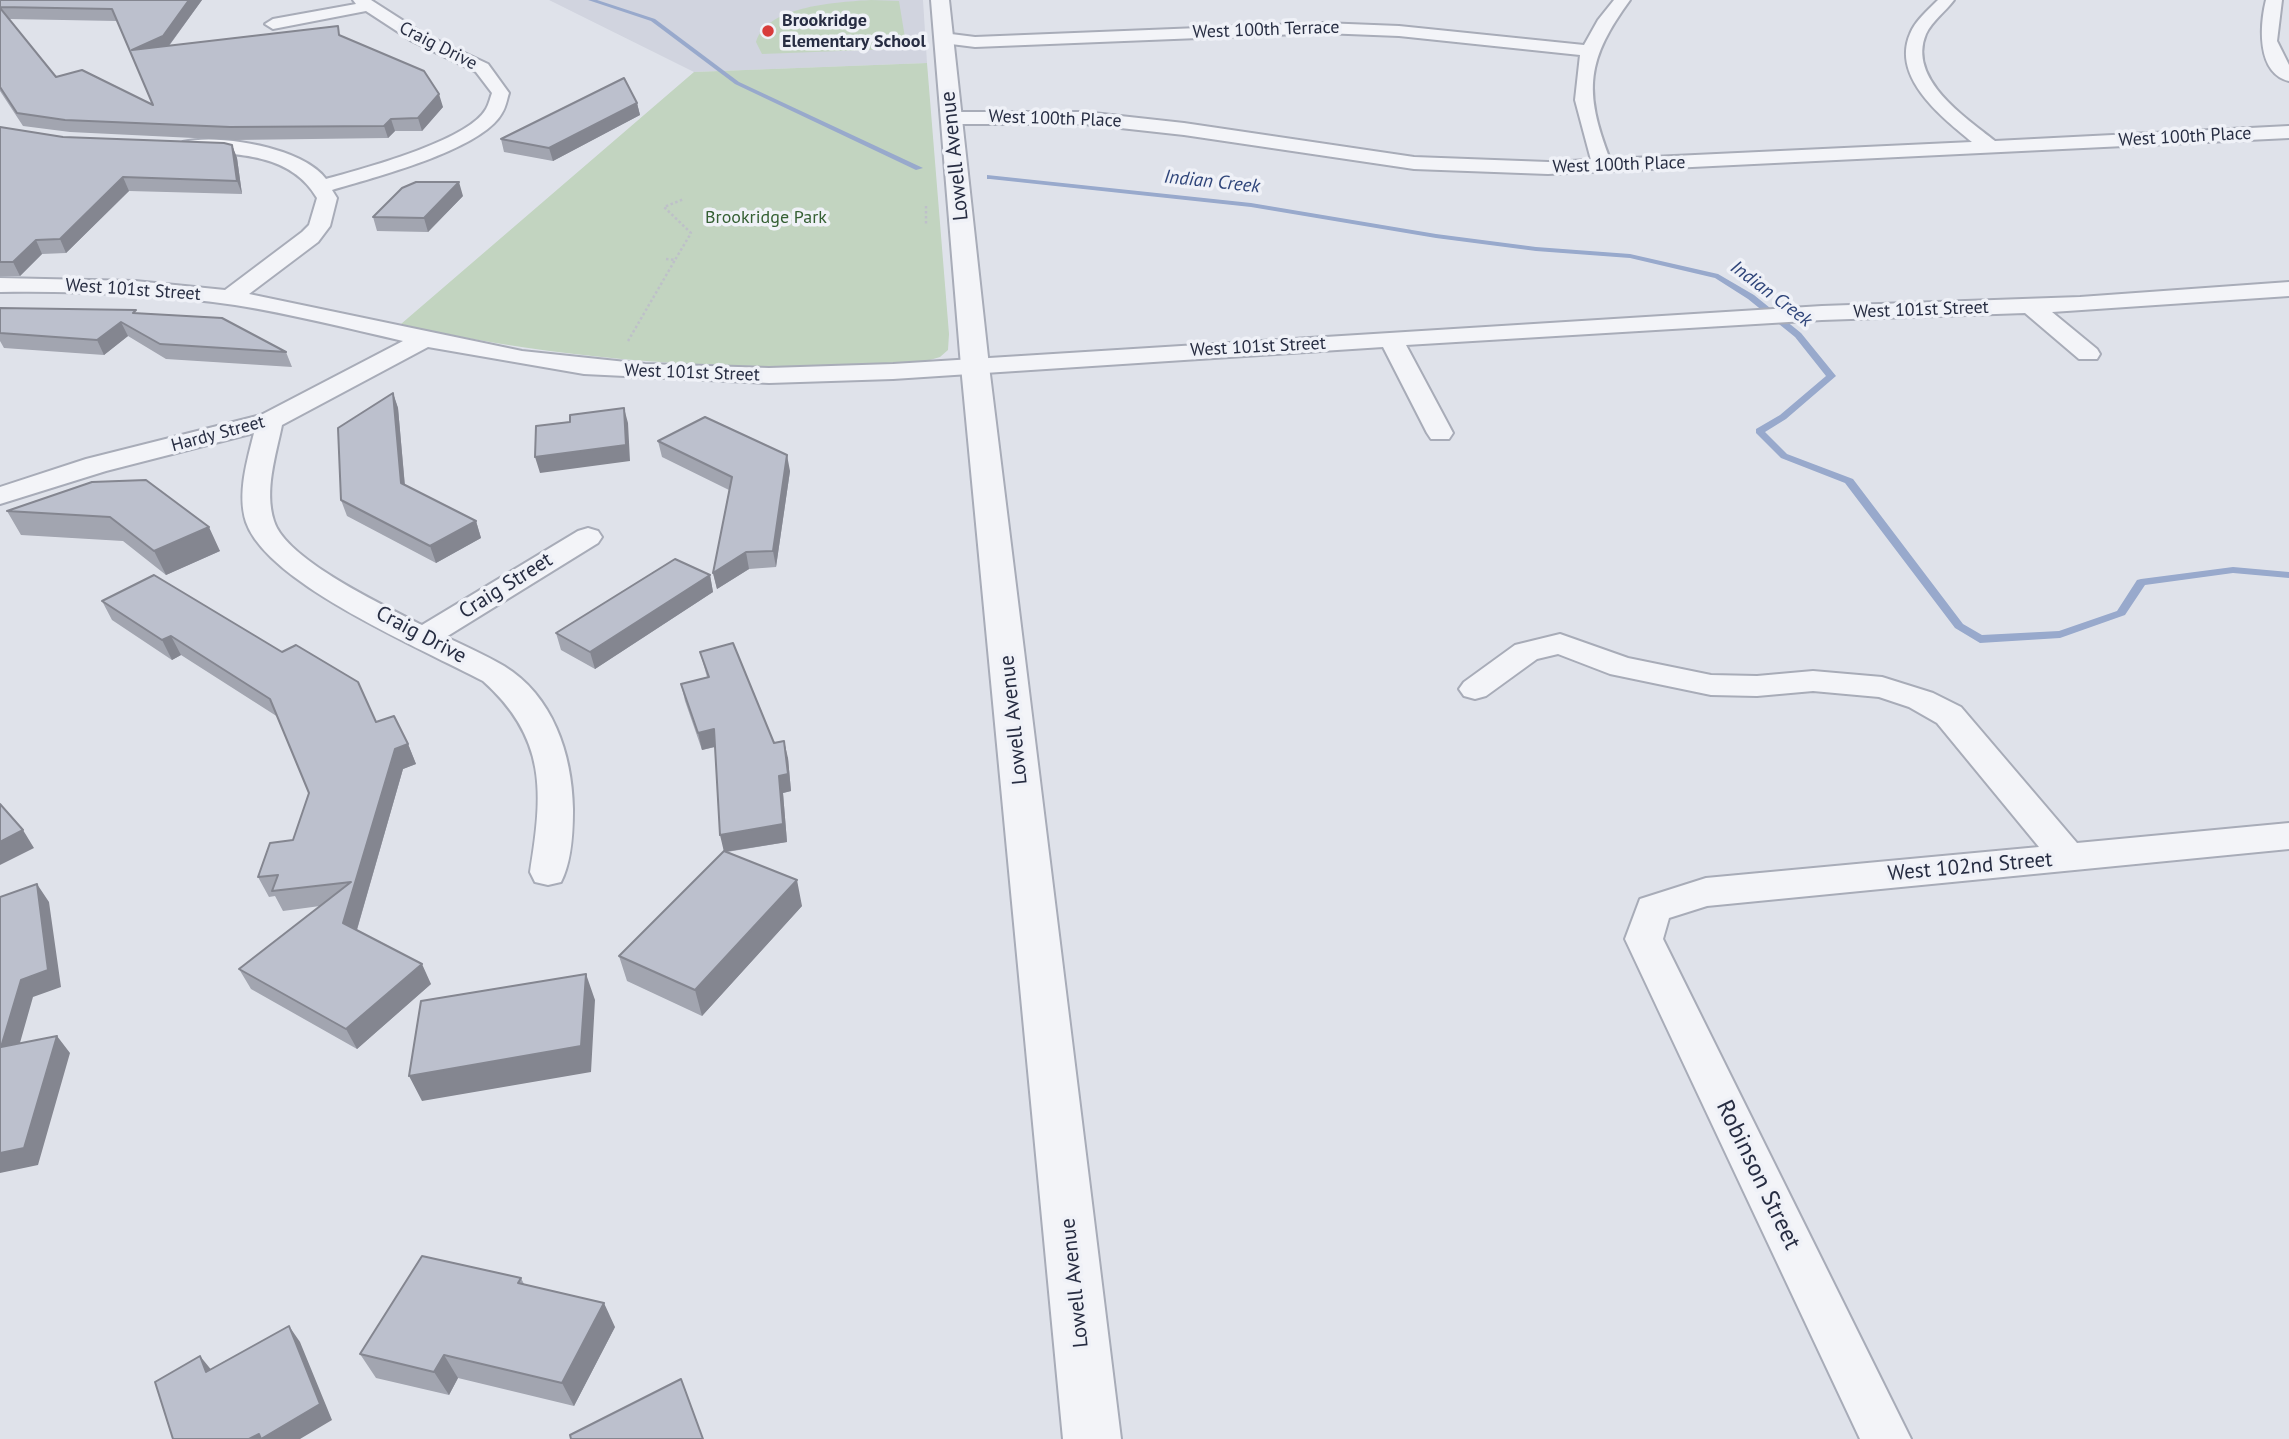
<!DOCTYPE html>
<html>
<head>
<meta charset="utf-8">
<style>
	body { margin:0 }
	canvas { display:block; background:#dfe2ea }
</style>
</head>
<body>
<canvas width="2289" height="1439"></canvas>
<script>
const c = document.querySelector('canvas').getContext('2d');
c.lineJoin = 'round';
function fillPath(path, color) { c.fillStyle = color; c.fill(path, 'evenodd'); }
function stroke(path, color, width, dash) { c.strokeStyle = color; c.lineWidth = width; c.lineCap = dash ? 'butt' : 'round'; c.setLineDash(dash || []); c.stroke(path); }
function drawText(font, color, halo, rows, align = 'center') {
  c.font = font + ' "PT Sans",sans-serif'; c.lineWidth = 7; c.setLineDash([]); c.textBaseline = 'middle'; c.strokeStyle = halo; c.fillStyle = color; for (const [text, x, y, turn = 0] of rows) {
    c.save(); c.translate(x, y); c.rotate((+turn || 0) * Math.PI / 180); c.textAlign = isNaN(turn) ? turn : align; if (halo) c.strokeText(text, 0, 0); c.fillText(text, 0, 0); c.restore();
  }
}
fillPath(new Path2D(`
	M549 0H923L927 63 694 72Z`), '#d1d4df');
fillPath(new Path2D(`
	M871 0 899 1 906 44 893 49 762 54 756 42C767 5 840 2 871 0Z
	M927 63 949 334 948 350 940 357 920 363C745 372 572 364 401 324L694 72Z`), '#c2d4c0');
fillPath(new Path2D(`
	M588 0H597L655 19 739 82 923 168 916 170 735 84 651 21Z
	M987 175 1251 203 1436 234 1536 247 1630 254 1718 274 1754 295 1801 333 1836 376 1786 419 1765 432 1787 454 1853 479 1963 624 1982 635 2059 631 2117 611 2137 580 2141 579 2233 567 2289 572V578L2233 573 2145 585 2125 615 2060 638 1980 643 1955 628 1845 483 1781 458 1756 433V429L1780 415 1826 376 1795 337 1748 299 1715 278 1630 258 1536 251 1436 238 1251 207 990 179H987Z`), '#98a9cc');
const minor = new Path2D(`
	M353 0H371L424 34 488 64 509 93C507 99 506 107 502 113 482 150 372 178 332 190L337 198 330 226 318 242 249 294 522 351 645 364 769 368 893 364 1822 306 2080 297 2289 282V296L2052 312 2097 349 2100 354 2097 359H2079L2025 313 1822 320 1406 345 1453 433 1449 439H1431L1427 433 1383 347 893 379 769 383 584 374 428 347 282 425C276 455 264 490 274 521 286 560 385 606 422 625L578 531 588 528 598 531 602 537 598 543 446 637C465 646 485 655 504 666 553 696 572 754 573 809 573 831 572 861 561 882L548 885 535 882 530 872C543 793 547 738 483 681 425 650 267 584 246 522 237 494 247 461 254 433L106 471 0 504V487L86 459 261 415 403 341C347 328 291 314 235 305 157 294 79 291 0 292V278L135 281 225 290 302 232 309 225 317 198C292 154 237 153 190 152L183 150 180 146 183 142C219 133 304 148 326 179 362 169 468 141 486 109 489 104 490 98 492 93L476 72 412 41 366 11 273 29 265 24 273 19 356 4Z
	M1614 0H1630C1587 59 1583 90 1610 159L1972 142C1943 118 1891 78 1910 34 1915 21 1928 10 1938 0H1954C1946 11 1932 21 1926 34 1907 79 1965 117 1995 141L2289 126V138L1548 174 1414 169 1184 135 1084 124H951L942 118 951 112H1084L1184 123 1414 157 1548 162 1591 160 1575 100 1580 55 1399 36 1323 33 975 47 943 43 935 38 943 33 975 37 1323 23 1399 26 1584 45 1598 20Z
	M2266 0H2282L2277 41 2289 65V81C2256 73 2260 24 2266 0Z
	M1560 634 1628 658 1711 675 1757 676 1813 671 1882 677 1933 693 1961 707 2077 843 2289 823V849L1707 906 1669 918 1663 939 1911 1439H1860L1625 939 1640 899 1706 878 2039 847 1937 723 1909 707 1879 697 1813 691 1757 696 1711 695 1610 674 1558 654 1537 659 1486 696 1475 699 1464 696 1459 689 1464 682 1515 645Z`);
const tertiary = new Path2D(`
	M931 0H949L989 366 1121 1439H1063L961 366Z`);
stroke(minor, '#a8acb8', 4);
stroke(tertiary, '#a8acb8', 4);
stroke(new Path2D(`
	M926 206V225
	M666 259 675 260 691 233 664 207 684 199
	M628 341 675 260`), '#bec0c9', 2.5, [2.5, 2.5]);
fillPath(minor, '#f3f4f8');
fillPath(tertiary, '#f3f4f8');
fillPath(new Path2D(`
	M0 0H202L169 46 341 36 443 107 422 131H395L388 138 235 140 70 132 23 126 0 91ZM9 19 117 21 153 105 56 77Z
	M637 103 640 115 553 161 504 152 501 139Z
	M0 127 63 137 232 145 237 158 242 194 129 191 66 253 42 254 20 276H0Z
	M463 196 428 232 377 231 373 217Z
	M138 313 286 352 292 367 166 359 128 336 104 355 4 348 0 341V333Z
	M393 393 398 408 405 486 476 521 481 538 436 563 347 516 341 500Z
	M658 441 790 471 776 567 749 569 717 589 713 573 729 490 662 457Z
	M146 480 220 551 166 575 123 541 21 535 7 511Z
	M710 575 713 592 595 669 561 650 556 633Z
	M102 601 376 722 408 744 416 764 403 769 357 930 431 984 357 1049 251 989 239 969 320 906 283 911 275 896 269 897 258 877 293 840 309 793 278 717 181 655 172 660 112 620Z
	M700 652 788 758 791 791 783 793 787 842 727 852 802 906 702 1016 627 981 619 956 724 851 715 747 702 750 685 701 681 684 707 677Z
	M521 1278 524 1284 615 1327 574 1406 458 1378 449 1395 376 1378 360 1354Z`), '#a2a5b0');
fillPath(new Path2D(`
	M189 0H202L167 48 132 50Z
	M439 94 443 107 422 131 418 118Z
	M637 103 640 115 553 161 549 148Z
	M391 119 395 131 388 138 384 126Z
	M232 145 237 158 242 194 237 181Z
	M123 177 129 191 66 253 60 239Z
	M459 182 463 196 428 232 424 218Z
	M36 240 42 254 20 276 13 262Z
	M121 322 128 336 104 355 97 340Z
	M393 393 398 408 406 499 401 483Z
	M624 408 628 423 630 461 540 473 535 457Z
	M787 455 790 471 776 567 773 551Z
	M476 521 481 538 436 563 430 546Z
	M209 527 220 551 166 575 154 551Z
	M746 552 749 569 717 589 713 573Z
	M710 575 713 592 595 669 590 652Z
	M171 636 181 655 172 660 162 640Z
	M714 729 718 746 702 750 698 733Z
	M784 741 788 758 791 791 783 793 787 842 724 852 720 835 779 776Z
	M408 744 416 764 403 769 353 943 343 923 395 749Z
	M23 830 34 848 0 865V842Z
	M797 880 802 906 702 1016 695 990Z
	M37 884 49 902 61 987 33 997 14 1064 1 1047Z
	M422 964 431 984 357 1049 346 1029Z
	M586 974 595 1000 591 1072 422 1101 409 1076Z
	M57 1036 70 1053 38 1165 0 1173V1153Z
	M604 1303 615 1327 574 1406 562 1383Z
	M289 1326 300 1342 332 1420 300 1439H249Z
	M444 1355 458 1378 449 1395 434 1372Z
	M200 1356 213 1372H206Z`), '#848690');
const building = new Path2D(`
	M0 0H189L163 36 132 50 338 26 339 35 424 71 439 94 418 118 391 119 384 126 230 127 65 120 17 113 0 87V8L56 77 82 70 153 105 112 9 0 7Z
	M624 78 637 103 549 148 501 139Z
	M0 127 63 137 224 143 232 145 237 181 123 177 60 239 36 240 13 262H0Z
	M416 182H459L424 218 373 217 402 188Z
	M0 308 136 310 133 313 222 318 286 352 160 344 121 322 97 340 0 333Z
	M393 393 401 483 476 521 430 546 341 500 338 428Z
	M624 408 626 445 535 457 536 426 570 422V415Z
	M705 417 787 455 773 551 746 552 713 573 732 477 658 441Z
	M146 480 209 527 154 551 110 517 7 511 92 482Z
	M675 559 710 575 590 652 556 633Z
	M154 575 282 652 296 645 358 682 376 722 394 716 408 744 395 749 343 923 422 964 346 1029 239 969 351 882 272 891 278 875 258 877 270 843 293 840 309 793 270 699 171 636 162 640 102 601Z
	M733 643 774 743 784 741 788 774 779 776 783 824 720 835 714 729 698 733 681 684 709 677 700 652Z
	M0 804 23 830 0 842Z
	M724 851 797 880 695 990 619 956Z
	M37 884 48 970 21 980 1 1047 57 1036 24 1148 0 1153V897Z
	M586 974 581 1046 409 1076 421 1001Z
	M422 1256 521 1278 518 1283 604 1303 562 1383 444 1355 434 1372 360 1354Z
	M289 1326 320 1404 261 1439 259 1434 249 1439H173L155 1382 200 1356 206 1372Z
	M681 1379 703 1439H571L570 1435Z`);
fillPath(building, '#bcc0cd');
stroke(building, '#848690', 2);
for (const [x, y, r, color] of [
	[768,31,7,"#d83c3b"]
]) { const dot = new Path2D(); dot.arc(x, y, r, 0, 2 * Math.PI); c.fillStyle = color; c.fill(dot); stroke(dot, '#eff1f7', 2.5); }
drawText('bold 18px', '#272d42', '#eff1f7', [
	["Brookridge",782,21],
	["Elementary School",782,42]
], 'left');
drawText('18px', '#272d42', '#eff1f7', [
	["West 100th Terrace",1266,30,-2],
	["Craig Drive",438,46,27],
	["West 100th Place",1055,119,2],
	["West 100th Place",2185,137,-3],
	["West 100th Place",1619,165,-2],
	["West 101st Street",133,290,4],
	["West 101st Street",1921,310,-2],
	["West 101st Street",1258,347,-3],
	["West 101st Street",692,373,2],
	["Hardy Street",218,434,-15]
]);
drawText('18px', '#345f33', '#eff1f7', [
	["Brookridge Park",766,218]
]);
drawText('italic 19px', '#2e4479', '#eff1f7', [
	["Indian Creek",1212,182,6],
	["Indian Creek",1771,294,37]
]);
drawText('21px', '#272d42', '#eff1f7', [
	["Lowell Avenue",955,156,-96],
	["Craig Street",506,586,-32],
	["Craig Drive",421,635,28],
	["Lowell Avenue",1014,720,-96],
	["West 102nd Street",1970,867,-5],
	["Lowell Avenue",1075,1283,-96]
]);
drawText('24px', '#272d42', '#eff1f7', [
	["Robinson Street",1758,1175,64]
]);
</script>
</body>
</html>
